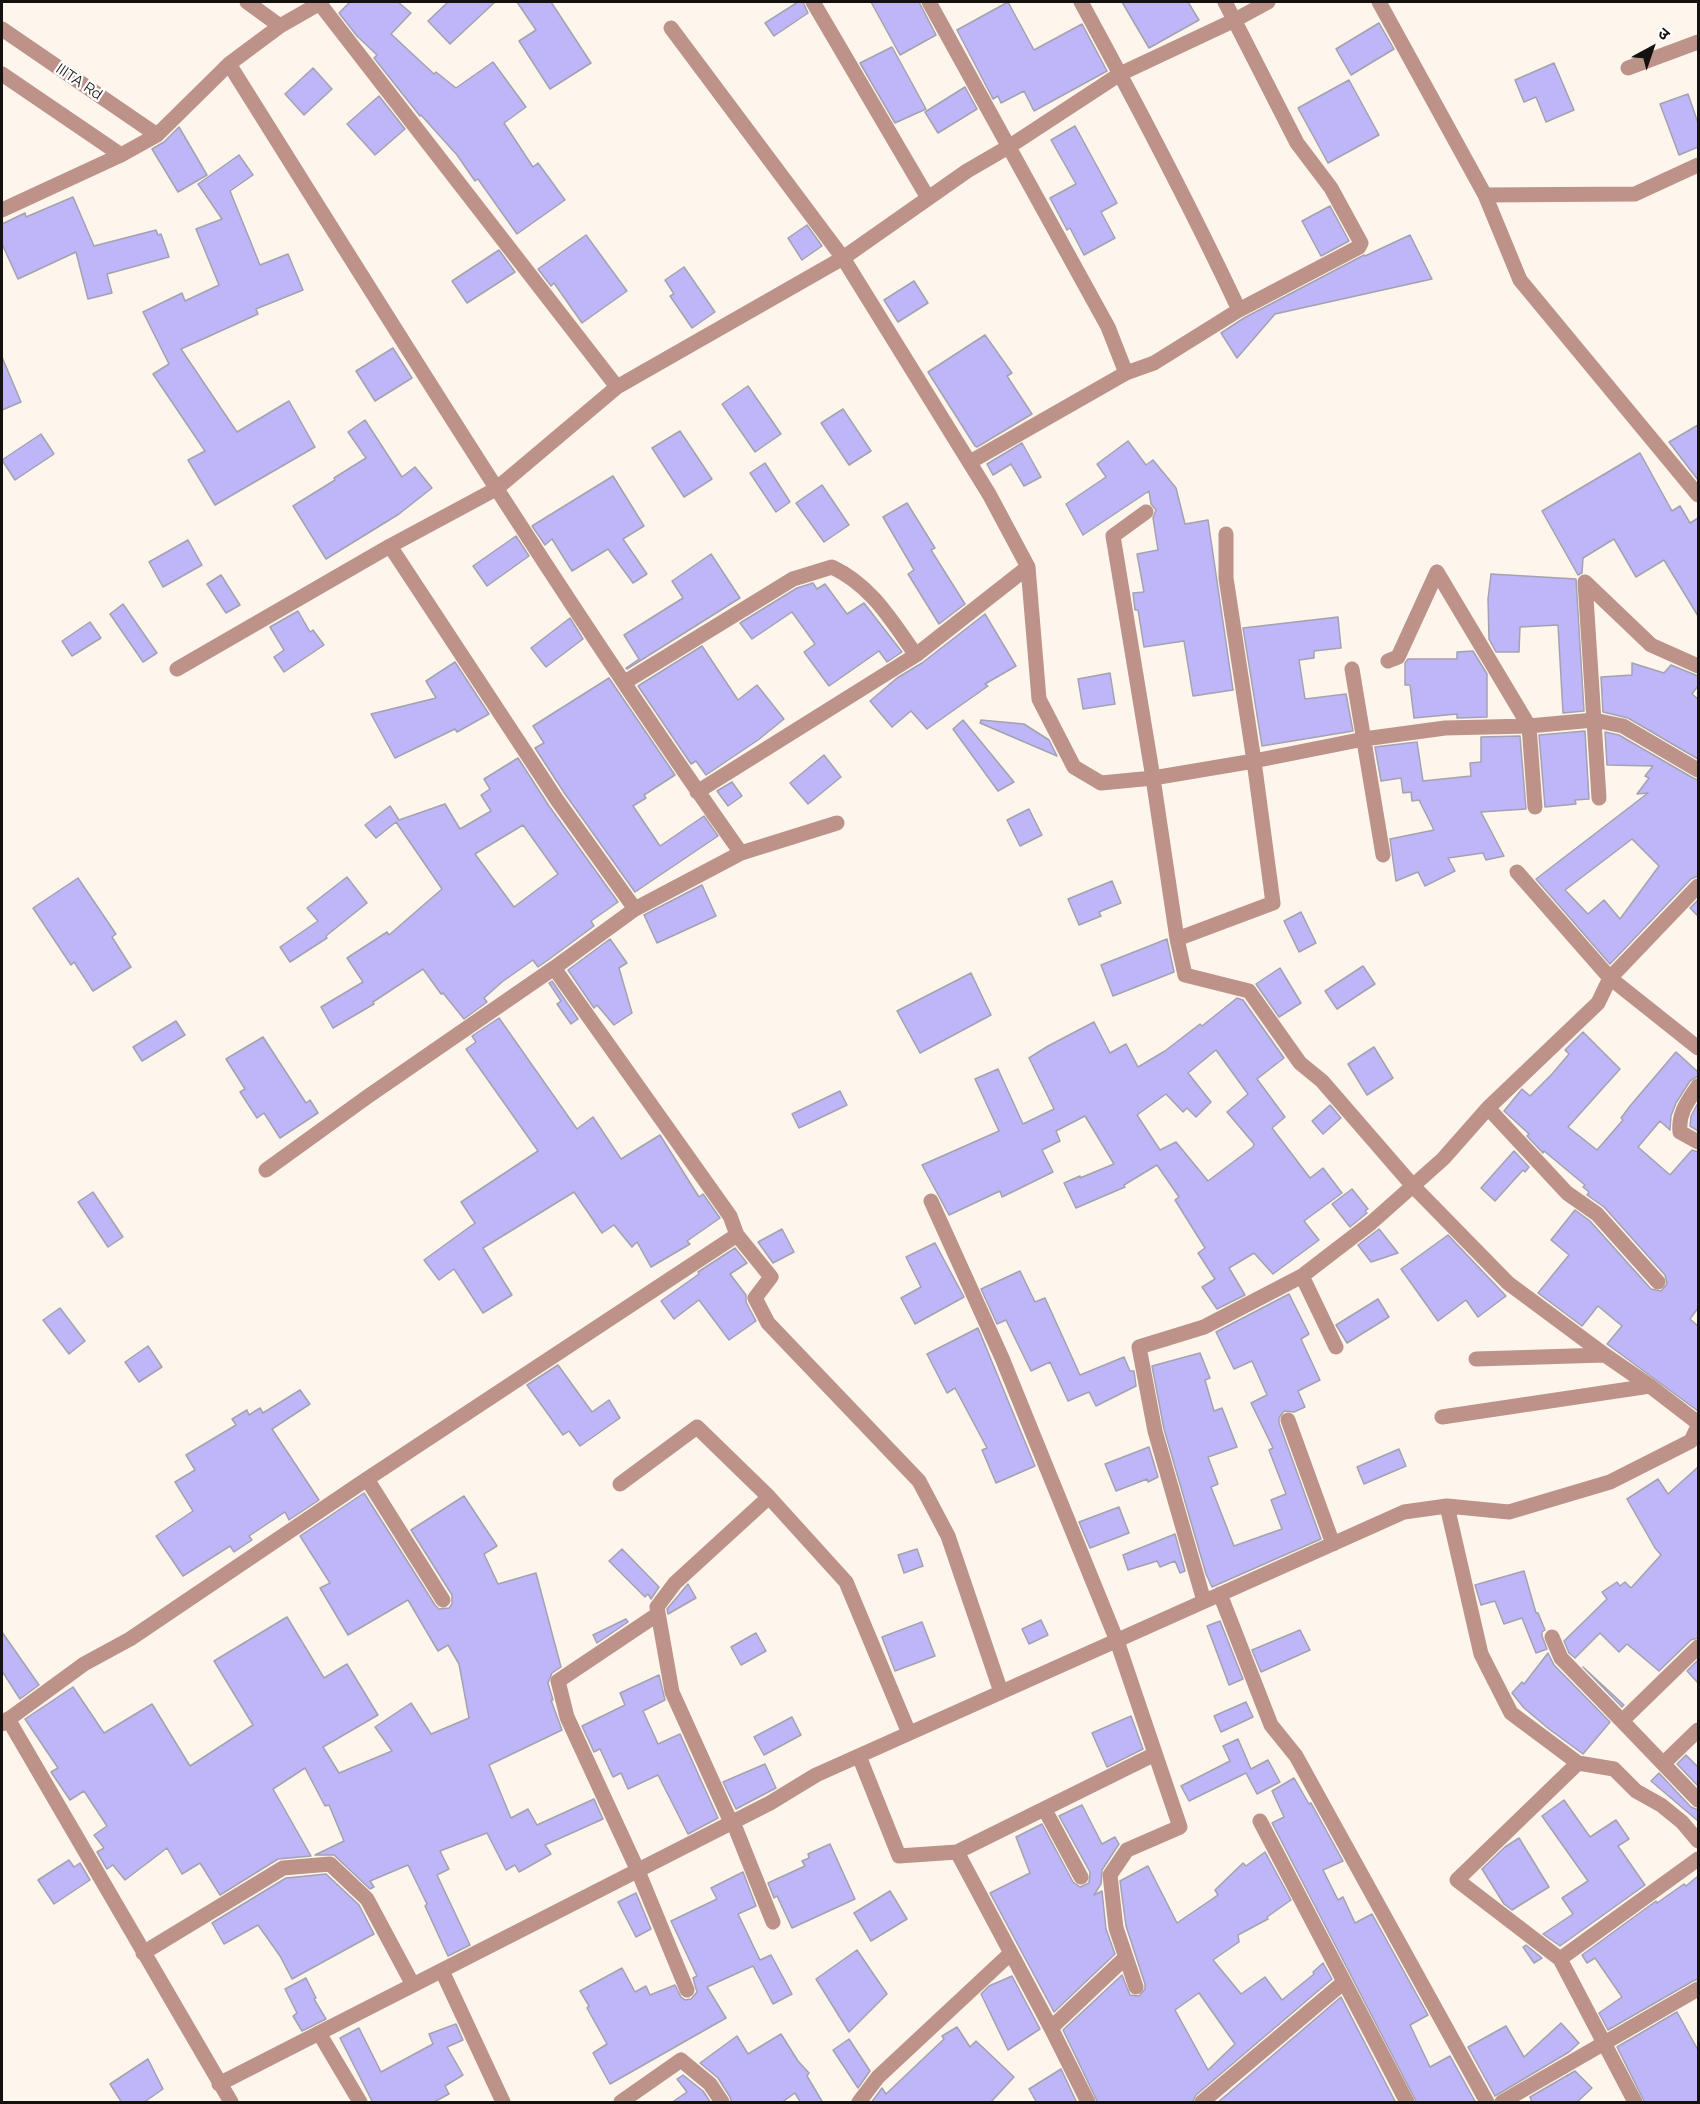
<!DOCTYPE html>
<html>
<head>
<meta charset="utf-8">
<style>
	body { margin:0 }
	#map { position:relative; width:1700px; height:2104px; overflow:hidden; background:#fef6ed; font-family:Raleway,"Noto Sans Devanagari",sans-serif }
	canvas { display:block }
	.frame { position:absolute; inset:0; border:3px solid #15110e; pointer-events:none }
	.north { position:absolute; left:1622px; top:18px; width:60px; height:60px; -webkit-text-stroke:4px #fff; paint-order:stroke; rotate:40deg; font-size:16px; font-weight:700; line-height:24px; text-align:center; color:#15110e }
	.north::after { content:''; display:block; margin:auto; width:21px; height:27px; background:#15110e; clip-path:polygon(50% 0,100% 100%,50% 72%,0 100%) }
</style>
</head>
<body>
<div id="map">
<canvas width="1700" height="2104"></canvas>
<div class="frame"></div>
<div class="north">उ</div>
</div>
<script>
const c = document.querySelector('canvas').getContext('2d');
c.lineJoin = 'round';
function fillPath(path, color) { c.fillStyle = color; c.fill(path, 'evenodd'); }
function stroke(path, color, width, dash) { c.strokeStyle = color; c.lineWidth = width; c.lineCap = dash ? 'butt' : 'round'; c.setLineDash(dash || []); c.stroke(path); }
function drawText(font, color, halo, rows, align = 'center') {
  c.font = font + ' Raleway,sans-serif'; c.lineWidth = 4.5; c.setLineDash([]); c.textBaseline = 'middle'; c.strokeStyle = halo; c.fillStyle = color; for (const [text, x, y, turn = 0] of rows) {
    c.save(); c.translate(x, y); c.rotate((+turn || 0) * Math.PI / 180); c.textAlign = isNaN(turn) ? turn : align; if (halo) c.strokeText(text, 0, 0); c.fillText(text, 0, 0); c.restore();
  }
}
const building = new Path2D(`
	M350 2H398L411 13 391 34 434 74 436 72 456 88 493 62 526 107 504 123 533 167 538 163 565 200 517 234 478 179 475 181 457 155 421 115 420 116 374 58 377 55 357 36 339 13Z
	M448 2H495L450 44 428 21Z
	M517 2H551L591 63 550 89 519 41 536 30Z
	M798 2H803L808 13 774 36 765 23Z
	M871 2H919L936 35 900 55Z
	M1008 2 1034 50 1082 24 1107 71 1034 111 1024 91 1001 103 998 96 993 99 957 30Z
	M1122 2H1188L1199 20 1149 48Z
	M1379 23 1394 49 1351 75 1336 49Z
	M892 47 926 109 895 123 860 63Z
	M1554 63 1574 110 1546 122 1536 97 1524 102 1515 80Z
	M313 68 332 89 304 115 285 94Z
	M1349 80 1379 135 1328 163 1298 108Z
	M965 87 977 109 938 133 925 112Z
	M1688 94 1698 123V147L1679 155 1660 104Z
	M379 96 405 129 375 155 347 124Z
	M1075 126 1117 203 1101 212 1115 238 1084 255 1070 228 1067 230 1050 198 1076 184 1051 140Z
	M179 127 207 175 178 192 152 149 164 142Z
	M239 155 253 175 230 191 260 265 288 254 303 290 256 309 258 314 181 349 237 432 289 401 315 447 215 505 188 460 205 451 153 374 169 364 143 312 182 293 185 301 219 285 196 229 222 219 198 184Z
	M73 197 94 246 156 230 158 235 161 234 169 257 107 274 112 293 88 299 76 252 18 279 2 244V224L25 213 26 217Z
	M1330 206 1349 241 1321 256 1302 221Z
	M807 225 822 246 802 260 788 238Z
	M586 235 627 291 582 323 554 283 551 286 538 269Z
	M1410 235 1432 279 1275 314 1237 358 1221 333 1244 318 1364 255 1365 256Z
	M499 250 515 272 467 303 452 281Z
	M684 267 715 312 692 328 670 296 674 294 665 280Z
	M914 281 928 303 898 322 884 300Z
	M985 335 1012 373 1007 376 1032 414 977 447 975 446 928 372Z
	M393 348 412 378 375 401 356 371Z
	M2 357 21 402 2 410Z
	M748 386 781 434 755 452 722 404Z
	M843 409 871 451 849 465 821 423Z
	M365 420 402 477 415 467 432 488 399 514 326 559 293 506 335 480 334 478 366 458 348 432Z
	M1698 425V480L1669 442Z
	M680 431 712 479 684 497 652 448Z
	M41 434 54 454 15 480 2 460Z
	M1128 441 1146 465 1153 460 1176 488 1185 524 1208 520 1233 690 1193 696 1184 641 1144 647 1138 610H1135L1133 593 1144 592 1137 554 1158 550 1153 518 1156 510 1151 504 1149 491 1083 535 1066 504 1106 477 1097 464Z
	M1022 443 1041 477 1024 486 1011 464 993 475 987 464Z
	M1640 453 1672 511 1680 506 1690 523 1698 518V616L1664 560 1636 577 1614 539 1583 558 1582 573 1578 575 1542 511Z
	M765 463 790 502 776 512 750 473Z
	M613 476 644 526 623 539 647 574 633 583 608 549 572 571 552 539 545 545 532 526Z
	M822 485 849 525 824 542 796 503Z
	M907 503 935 548 931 550 965 604 939 624 908 574 914 570 883 517Z
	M516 536 529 556 487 586 473 566Z
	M188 540 202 565 163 587 149 562Z
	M711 554 740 598 627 669 626 668 639 659 624 635 683 598 672 581Z
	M1491 574 1576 579 1584 711 1563 713 1558 625 1520 627 1519 652H1496L1489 639 1488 599Z
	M221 575 240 605 226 613 207 584Z
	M813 583 817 589 825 584 847 614 864 603 902 652 887 662 879 651 829 686 804 652 815 644 792 612 752 639 740 623 797 588Z
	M123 604 157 653 143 662 110 614Z
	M298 611 310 632 313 630 324 645 284 672 274 657 284 650 270 627Z
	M985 614 1016 666 985 684 988 686 927 729 911 711 892 727 870 701 897 678 922 663Z
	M1338 617 1341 648 1314 651V658L1299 660 1305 699 1346 694 1353 731 1262 746 1243 628Z
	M570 618 583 639 546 667 531 648Z
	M90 622 101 638 72 656 62 641Z
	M702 646 738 700 757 685 784 719 758 740 706 775 696 761 691 764 638 686Z
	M1473 651 1487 674V717L1457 718V714L1414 718 1410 685H1405V663L1408 659H1457V652Z
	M455 662 489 714 457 732 455 729 395 758 371 714 436 698 426 681Z
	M1632 663 1664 673 1671 665 1698 676V686L1692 694 1698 699V759L1628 718 1603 712 1601 677 1632 675Z
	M1110 673 1115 704 1083 709 1078 679Z
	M609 678 675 775 644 795 646 798 633 806 660 846 704 816 718 836 635 892 565 794 535 748 544 743 533 726Z
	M963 720 1014 782 998 791 953 729Z
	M981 720 1024 724 1049 740 1057 756 980 723Z
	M1585 731 1589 799 1575 800 1576 804 1545 807 1539 735Z
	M1605 732 1619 735 1693 778 1698 780V876L1691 879 1610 964 1536 879 1648 793 1637 794 1649 778 1645 776 1653 766 1607 765ZM1632 839 1659 866 1620 919 1604 900 1588 914 1565 890Z
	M1520 736 1526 809 1481 812 1504 856 1486 860 1483 853 1448 858 1455 871 1425 886 1418 872 1396 881 1390 839 1434 830 1419 800 1412 801 1411 792 1403 793 1401 778 1381 781 1375 747 1417 742 1423 781 1471 776 1470 763 1481 762V737Z
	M824 755 841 777 808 804 790 783Z
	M518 758 549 806 618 902 591 921 594 926 548 960 538 967 533 960 502 982 484 998 487 1002 464 1019 443 993 441 994 423 969 373 1002 374 1004 333 1028 321 1007 363 982 347 958 387 932 389 935 442 889 396 822 376 838 365 825 390 806 399 820 445 804 460 829 491 811 481 795 490 789 484 779ZM523 825 558 874 514 907 475 854Z
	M732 782 742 796 728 806 717 791Z
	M1029 809 1042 835 1020 846 1007 820Z
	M347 877 367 903 326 936 327 938 290 962 280 947 318 921 307 908Z
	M78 878 116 934 112 937 131 967 93 991 74 962 71 965 33 908Z
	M1112 881 1121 903 1099 912 1101 916 1079 925 1068 899Z
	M702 885 716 916 657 943 644 915Z
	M1698 900V916L1690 908Z
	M1301 912 1316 943 1299 952 1284 921Z
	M610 939 627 963 619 968 632 1013 614 1025 597 1005 594 1008 568 970Z
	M1167 939 1174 972 1113 996 1101 965Z
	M1363 966 1375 984 1337 1009 1325 991Z
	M1280 968 1301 1003 1279 1017 1256 984Z
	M971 973 991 1015 920 1053 897 1011Z
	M552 981 578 1019 571 1024 557 1004 561 1001 549 983Z
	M1237 998 1243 1000 1284 1058 1257 1079 1285 1117 1272 1128 1310 1178 1323 1168 1342 1193 1304 1221 1319 1240 1273 1274 1254 1253 1229 1268 1245 1295 1217 1309 1202 1287 1215 1279 1198 1253 1205 1248 1175 1200 1179 1197 1157 1165 1124 1185 1125 1187 1076 1208 1064 1183 1080 1176V1178L1114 1164 1085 1116 1056 1131 1060 1141 1042 1150 1053 1172 1002 1197 1000 1191 949 1215 922 1165 999 1131 975 1079 998 1069 1023 1124 1054 1109 1029 1058 1048 1046 1094 1022 1110 1053 1126 1044 1138 1067 1165 1051 1200 1024 1202 1026ZM1216 1050 1248 1094 1227 1112 1254 1144 1253 1147 1208 1181 1176 1142 1160 1150 1137 1115 1166 1094 1183 1112 1187 1108 1196 1117 1211 1102 1188 1073Z
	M499 1018 577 1129 593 1117 621 1159 660 1135 699 1197 703 1194 720 1218 687 1241 690 1244 651 1267 637 1242 632 1247 614 1225 602 1233 574 1192 483 1248 512 1295 483 1313 454 1269 439 1280 424 1260 475 1223 461 1202 538 1151 466 1049 476 1042 472 1036Z
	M176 1021 185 1035 142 1061 133 1047Z
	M1583 1032 1620 1069 1568 1127 1597 1150 1623 1120 1621 1118 1630 1106 1676 1052 1698 1072V1076L1690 1081 1676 1103 1671 1116 1670 1130 1660 1121 1638 1147 1670 1175 1692 1150 1698 1152V1308L1690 1319 1698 1326V1411L1607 1344 1622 1326 1598 1306 1582 1326 1538 1293 1569 1255 1551 1240 1575 1210 1590 1221 1651 1289 1661 1291 1667 1284 1665 1275 1604 1207 1587 1195 1589 1192 1583 1187 1585 1185 1544 1151 1543 1153 1527 1136 1529 1134 1504 1111 1522 1089 1530 1096 1552 1074 1569 1054 1565 1050Z
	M263 1037 306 1103 310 1100 318 1113 280 1138 264 1113 257 1118 240 1092 245 1089 226 1059Z
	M1374 1047 1393 1078 1367 1095 1348 1064Z
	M840 1091 847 1105 799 1128 792 1114Z
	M1698 1103V1131L1690 1126 1691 1116Z
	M1330 1105 1341 1118 1323 1134 1312 1121Z
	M1514 1151 1529 1167 1525 1172 1523 1170 1495 1201 1481 1188Z
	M1352 1189 1368 1209 1365 1211 1367 1213 1350 1227 1332 1204Z
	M93 1192 123 1237 108 1247 78 1202Z
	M782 1229 794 1252 773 1263 758 1242Z
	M1379 1229 1398 1253 1371 1262 1358 1245Z
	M1448 1235 1506 1296 1478 1317 1466 1300 1438 1321 1401 1269Z
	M935 1243 964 1297 915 1324 901 1298 921 1287 906 1257Z
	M735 1248 747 1263 730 1274 746 1295V1302L756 1321 729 1340 699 1300 674 1319 661 1301 699 1274 698 1272Z
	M1020 1271 1035 1302 1045 1298 1080 1375 1124 1357 1130 1371H1134L1136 1386 1096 1406 1089 1392 1068 1401 1050 1362 1031 1371 1006 1320 997 1324 981 1289Z
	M1289 1294 1309 1334 1301 1339 1320 1380 1298 1391 1305 1407 1294 1412 1284 1411 1279 1418V1423L1321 1539 1212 1587 1206 1574 1164 1429 1152 1366 1200 1353 1210 1378 1205 1380 1214 1411 1222 1408 1237 1447 1208 1457 1218 1484 1211 1487 1234 1546 1282 1529 1271 1500 1286 1494 1269 1450 1273 1448 1251 1403 1267 1395 1252 1361 1234 1369 1216 1332Z
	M1378 1299 1389 1317 1347 1343 1336 1325Z
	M60 1308 85 1341 69 1354 43 1320Z
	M978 1328 1035 1466 996 1483 982 1450 987 1448 955 1388 947 1393 927 1354Z
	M148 1346 162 1367 139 1382 125 1362Z
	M558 1365 592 1412 609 1400 620 1418 580 1446 569 1431 563 1435 527 1385Z
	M300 1390 310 1404 272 1429 319 1500 289 1520 285 1512 249 1536 252 1540 234 1552 230 1546 183 1576 156 1536 193 1511 175 1482 195 1470 186 1455 236 1425 232 1419 247 1410 249 1415 260 1408 263 1413Z
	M1149 1447 1158 1477 1148 1482 1147 1479 1116 1491 1105 1464Z
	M1399 1449 1406 1466 1364 1484 1357 1467Z
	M1698 1467V1638L1691 1640 1659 1671 1627 1644 1619 1652 1600 1633 1575 1658 1569 1653 1564 1641 1607 1599 1602 1592 1617 1582 1620 1586 1625 1582 1631 1588 1661 1555 1655 1548 1627 1499 1658 1479 1668 1494Z
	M364 1493 435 1605 439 1609 449 1608 452 1604V1595L411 1530 464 1496 497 1546 484 1554 498 1584 536 1573 561 1667 552 1673 548 1683 553 1700H551L562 1730 489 1765 511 1818 528 1809 537 1825 594 1799 603 1819 545 1845 551 1854 519 1872 515 1865 506 1870 487 1833 440 1851 449 1869 437 1875 470 1945 448 1956 425 1906 427 1904 408 1865 370 1881 374 1887 370 1889 334 1855H315L344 1841 329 1805 325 1806 305 1768 273 1789 311 1856 278 1859 220 1895 200 1863 182 1874 167 1848 125 1880 113 1865 107 1869 97 1852 104 1848 94 1835 107 1826 84 1791 70 1800 51 1772 58 1768 25 1719 73 1687 104 1733 152 1704 190 1766 253 1725 214 1661 287 1617 324 1678 347 1664 378 1715 323 1747 339 1773 392 1751 375 1727 411 1703 431 1734 469 1718 459 1664 448 1645 438 1651 408 1600 348 1635 320 1588 330 1583 300 1536Z
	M1119 1507 1129 1533 1090 1548 1079 1522Z
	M1175 1534 1185 1571 1180 1573 1175 1561 1160 1567 1157 1561 1128 1570 1123 1555Z
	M622 1549 659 1587 651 1599 648 1594 645 1597 609 1561Z
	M917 1549 923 1566 904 1573 898 1555Z
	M1524 1571 1536 1613H1538L1545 1630 1542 1632V1636L1547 1649 1536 1653 1522 1618 1504 1624 1495 1601 1481 1605 1475 1585Z
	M688 1584 696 1598 668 1614 667 1609Z
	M626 1619 628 1622 597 1643 593 1635Z
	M1041 1620 1048 1635 1029 1644 1022 1629Z
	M1220 1621 1243 1679 1229 1685 1207 1626Z
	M922 1622 935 1656 895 1671 882 1637Z
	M1300 1630 1310 1650 1261 1672 1252 1650Z
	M2 1632 39 1685 20 1699 2 1671Z
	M756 1633 766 1651 741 1665 731 1647Z
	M1548 1653 1554 1665 1610 1722 1583 1754 1549 1729 1524 1708 1512 1693 1522 1682 1524 1684Z
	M1698 1660V1683L1687 1671Z
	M1583 1667 1624 1705 1622 1707Z
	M659 1675 665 1700 643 1711 658 1744 680 1734 718 1818 688 1834 658 1775 628 1789 621 1773 613 1777 600 1749 594 1752 582 1726 625 1705 620 1693Z
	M1246 1702 1253 1717 1221 1732 1214 1716Z
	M1131 1716 1143 1749 1107 1767 1092 1733Z
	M792 1717 801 1735 764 1755 754 1737Z
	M1238 1739 1251 1769 1268 1760 1280 1782 1257 1794 1246 1773 1189 1801 1181 1786 1230 1761 1223 1746Z
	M1686 1755 1698 1767V1786L1677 1764Z
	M765 1764 776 1788 736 1809 723 1782Z
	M1659 1773 1691 1807 1698 1810V1821L1651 1781Z
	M1294 1778 1309 1804 1311 1803 1343 1861 1323 1870 1338 1900 1343 1897 1355 1923 1372 1914 1428 2015 1410 2025 1430 2067 1450 2056 1476 2103H1417L1272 1823 1284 1817 1272 1791Z
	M1564 1800 1590 1837 1616 1820 1629 1839 1618 1846 1645 1885 1560 1946 1543 1934 1573 1914 1562 1898 1588 1881 1542 1816Z
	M1082 1805 1102 1844 1115 1837 1119 1844 1102 1870 1101 1884 1094 1895 1102 1891 1106 1929 1115 1954 1054 2012 990 1893 1030 1873 1016 1837 1042 1824 1073 1882 1080 1887 1089 1883 1090 1872 1059 1816Z
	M1519 1838 1549 1887 1512 1910 1504 1904 1482 1869 1505 1847Z
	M830 1844 855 1899 792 1928 777 1896 774 1898 768 1883 805 1866 802 1861 809 1858 808 1854Z
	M1265 1852 1291 1900 1267 1917 1268 1919 1238 1935 1239 1942 1213 1960 1241 1994 1265 1977 1282 2000 1314 1974 1313 1972 1323 1963 1332 1979 1196 2095 1192 2103H1098L1063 2030 1122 1975 1130 1995 1139 1996 1145 1989V1984L1126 1926 1120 1881 1148 1866 1177 1923 1218 1895 1215 1890 1243 1863 1246 1866ZM1199 1993 1235 2044 1208 2070 1175 2010Z
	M69 1860 74 1867 80 1863 90 1880 54 1904 38 1880Z
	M743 1872 756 1906 738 1914 760 1960 771 1955 792 1994 773 2004 753 1966 707 1987 726 2018 610 2084 593 2053 607 2044 587 2008 589 2006 580 1991 622 1968 635 1992 646 1986 650 1995 675 1985 681 1997 685 2000 691 1999 697 1992 693 1978 697 1976 671 1921 717 1899 711 1888Z
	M326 1874 359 1905 374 1934 292 1979 280 1956 258 1925 224 1944 212 1923 286 1878Z
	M1698 1876V1979L1693 1981 1608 2030 1599 2013 1622 1997 1595 1958 1587 1963 1582 1955 1656 1901 1657 1903 1684 1884 1686 1886Z
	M890 1891 907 1919 871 1941 854 1913Z
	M636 1893 651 1929 636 1937 618 1902Z
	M1526 1945 1542 1958 1534 1963 1523 1947Z
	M857 1950 887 1994 849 2032 816 1979Z
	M1012 1976 1040 2029 1008 2050 981 1994 989 1986Z
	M306 1978 316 1998 314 1999 326 2019 302 2031 293 2016 297 2013 285 1989Z
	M1341 1997 1396 2103H1217Z
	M1677 2012 1698 2050V2103H1645L1617 2047Z
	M1561 2023 1579 2043 1569 2052 1495 2096 1468 2047 1506 2026 1524 2057Z
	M456 2024 463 2040 447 2047 463 2075 445 2086 449 2094 432 2103H373L340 2038 359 2028 381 2072 433 2044 429 2034Z
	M957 2027 970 2047 976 2041 1014 2077 990 2103H871L882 2088 886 2094 944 2039 942 2036Z
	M781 2034 798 2061 809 2073 807 2076 823 2103H801L795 2093 781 2103H732L730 2097 718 2078 700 2063 737 2036 748 2054Z
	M849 2039 870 2071 858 2088 833 2050Z
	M148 2059 163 2089 143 2103H122L110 2084Z
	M1061 2069 1077 2103H1037L1029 2089Z
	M1575 2071 1592 2088 1576 2103H1532L1530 2097Z
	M683 2075 703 2091 711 2103H671L687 2092 677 2079Z`);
fillPath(building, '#beb6f9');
stroke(building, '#a3a2af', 1.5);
stroke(new Path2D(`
	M247 2 280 26
	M813 2 928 198
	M929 2 1108 327 1126 373
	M1081 2C1136 103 1190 205 1239 310
	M1379 2 1485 195 1520 280 1698 495
	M320 4 617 387
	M671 28 843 258 989 494 1028 567 1039 699 1074 767 1101 783 1153 778 1254 761 1364 739 1445 728 1529 726 1594 720 1623 726 1698 770
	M2 29 157 135
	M229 64C396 330 560 597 741 853
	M1628 68 1698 42
	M2 74 121 155
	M1485 195 1635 194 1698 165
	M2 210 121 155 157 135 229 64 280 26 322 2
	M970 462 1126 373 1154 363 1239 310 1359 247 1361 243 1331 188 1297 143 1225 2
	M1146 512 1113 536 1153 778 1177 939 1273 903 1254 761 1226 578V534
	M390 546 557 800 635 909
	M1437 572 1529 726 1535 807
	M1585 582 1599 798
	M1585 582 1651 645 1698 666
	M1388 661 1398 657 1437 572
	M177 669 390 546 496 489 617 387 843 258 967 171 1010 146 1120 74 1235 20 1268 2
	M1352 669 1383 855
	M625 682 793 579 832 567C872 586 891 620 916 655
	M697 792 916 655 1028 567
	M1517 872 1610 978 1698 1048
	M1177 939 1185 975 1249 991 1300 1063 1322 1081 1413 1186 1508 1283 1605 1355 1650 1386 1698 1423
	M1698 1086C1688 1101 1678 1113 1680 1132L1698 1142
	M1488 1108 1567 1193 1597 1214 1658 1282
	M266 1170 367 1097 554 968 635 909 741 853 837 823
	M931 1201 1002 1358 1117 1641 1180 1827 1127 1850 1110 1875 1116 1928 1136 1987
	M737 1235 771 1277 755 1298 768 1323 919 1481 948 1536 1001 1692
	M1336 1347 1302 1276 1371 1223 1443 1159 1488 1108 1598 1003 1610 978 1698 886
	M1476 1359 1605 1355
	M1442 1417 1650 1386
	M1288 1420 1333 1544
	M367 1479 737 1235 730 1216 554 968
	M620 1484 697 1427 769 1497 846 1582 909 1733
	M769 1497 675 1583 657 1607 672 1692 729 1818 733 1822 773 1922
	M1447 1506 1481 1654 1511 1713 1578 1763 1614 1769 1636 1791 1661 1805 1682 1822 1698 1841
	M1220 1594 1271 1725 1296 1756 1487 2102
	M1204 1601 1155 1431 1139 1347 1204 1327 1302 1276
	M658 1614 558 1681 567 1717 638 1871 687 1990
	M1552 1637 1561 1658 1622 1721
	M1698 1647 1622 1721 1698 1800
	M8 1719 231 2102
	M2 1724 84 1664 130 1639 367 1479 443 1600
	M859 1756 899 1856 957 1852 1051 2028 1088 2102
	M1664 1763 1698 1730
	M1045 1810 1081 1877
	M1260 1821 1407 2102
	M957 1852 1155 1754
	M143 1953 283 1868 330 1864 367 1899 413 1985
	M1560 1959 1457 1880 1578 1763
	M442 1971 503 2102
	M1051 2028 1126 1957
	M319 2033 360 2102
	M219 2084 770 1803 816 1775 1404 1512 1447 1506 1509 1512 1610 1482 1691 1441 1698 1426
	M621 2102 681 2060 710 2084 722 2102
	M859 2102 878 2077 1011 1953
	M1202 2102 1344 1982
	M1502 2102 1698 1989
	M1635 2102 1560 1959 1698 1859`), '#bc9289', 15);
drawText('15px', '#15110e', '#fff', [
	["IIITA Rd",79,82,34]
]);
</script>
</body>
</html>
